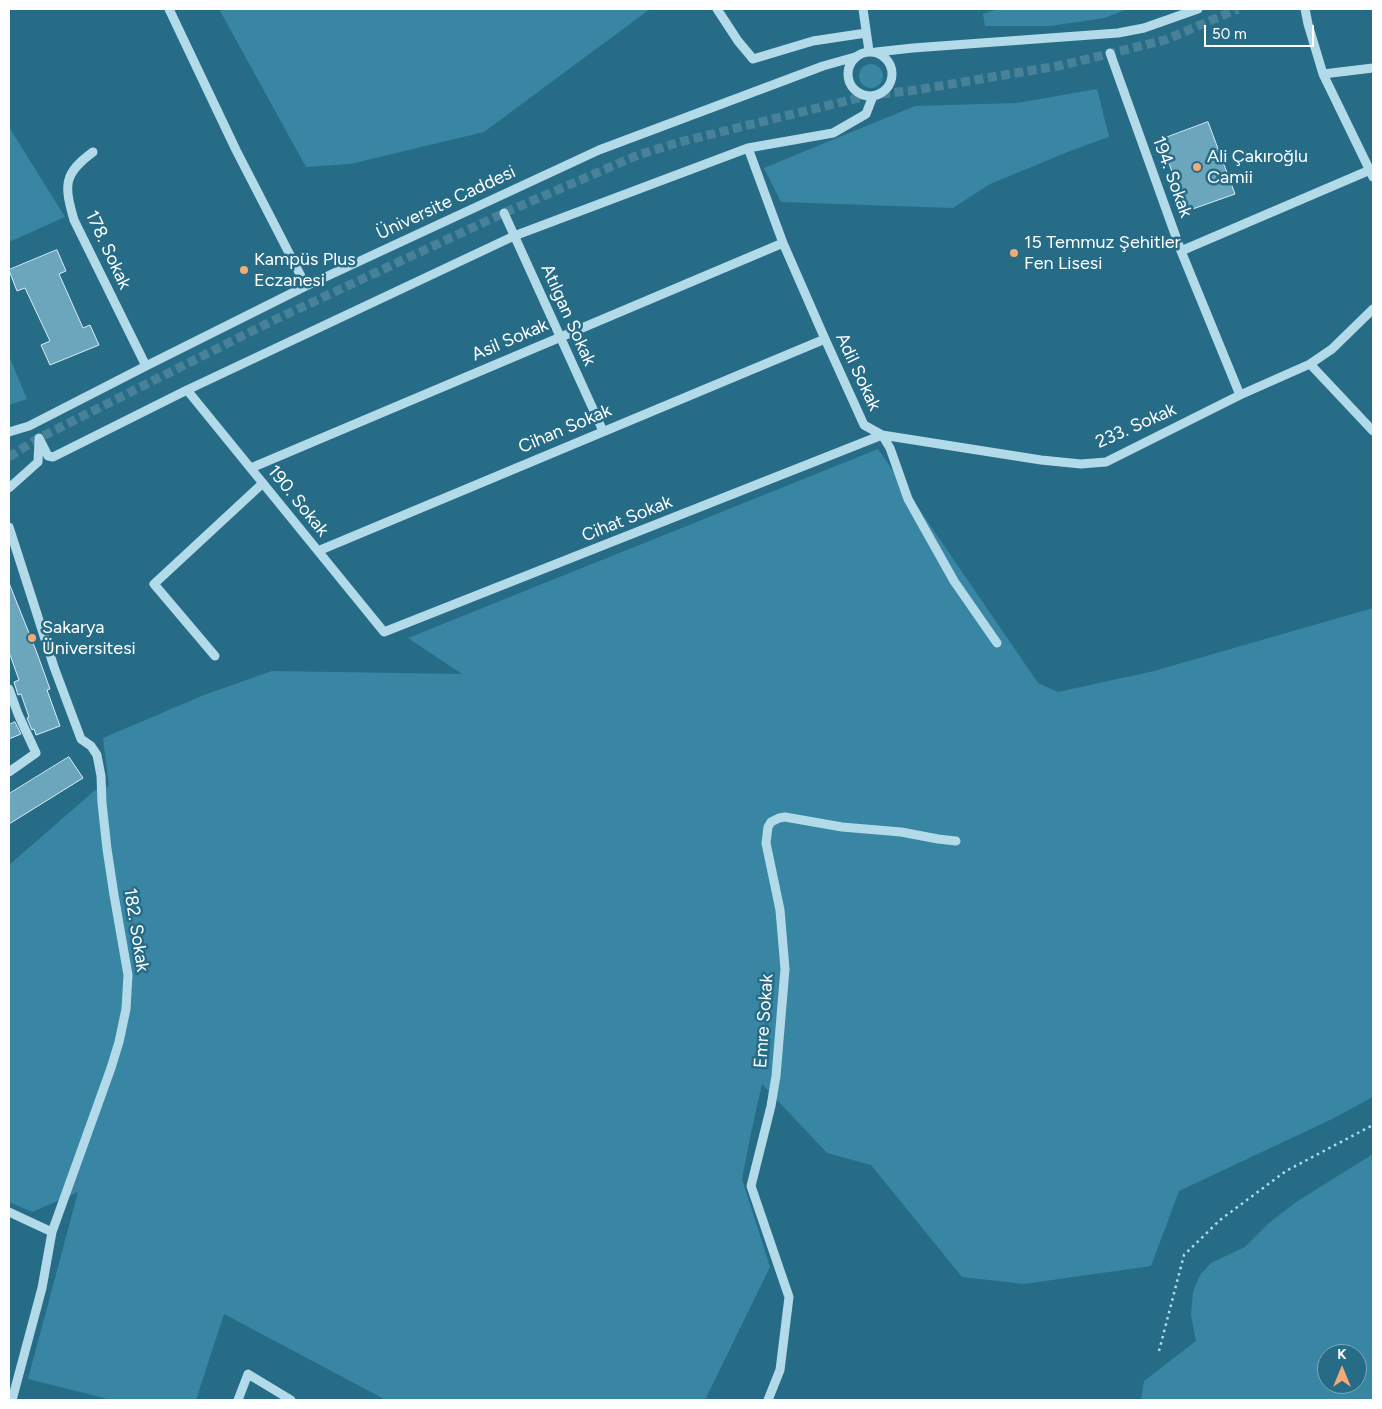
<!DOCTYPE html>
<html>
<head>
<meta charset="utf-8">
<style>
	body { margin:0 }
	#map { position:relative; width:1382px; height:1409px; overflow:hidden; background:#266c87; font-family:Figtree,sans-serif }
	canvas { display:block }
	.frame { position:absolute; inset:0; border:10px solid #fff; pointer-events:none }
	.north { position:absolute; left:1317px; top:1344px; width:50px; height:50px; box-sizing:border-box; background:#266c87; border:1px solid #7da7b7; border-radius:50%; rotate:0deg; font-size:14px; font-weight:700; line-height:20px; text-align:center; color:#fff }
	.north::after { content:''; display:block; margin:auto; width:18px; height:22px; background:#f2ab77; clip-path:polygon(50% 0,100% 100%,50% 72%,0 100%) }
	.scale { position:absolute; left:1204px; top:25px; width:110px; height:22px; box-sizing:border-box; border:2px solid #fff; border-top:0; padding-left:6px; font-size:15px; line-height:18px; white-space:nowrap; color:#fff; -webkit-text-stroke:4px #266c87; paint-order:stroke }
</style>
</head>
<body>
<div id="map">
<canvas width="1382" height="1409"></canvas>
<div class="frame"></div>
<div class="north">K</div>
<div class="scale">50 m</div>
</div>
<script>
const c = document.querySelector('canvas').getContext('2d');
c.lineJoin = 'round';
function fillPath(path, color) { c.fillStyle = color; c.fill(path, 'evenodd'); }
function stroke(path, color, width, dash) { c.strokeStyle = color; c.lineWidth = width; c.lineCap = dash ? 'butt' : 'round'; c.setLineDash(dash || []); c.stroke(path); }
function drawText(font, color, halo, rows, align = 'center') {
  c.font = font + ' Figtree,sans-serif'; c.lineWidth = 5; c.setLineDash([]); c.textBaseline = 'middle'; c.strokeStyle = halo; c.fillStyle = color; for (const [text, x, y, turn = 0] of rows) {
    c.save(); c.translate(x, y); c.rotate((+turn || 0) * Math.PI / 180); c.textAlign = isNaN(turn) ? turn : align; if (halo) c.strokeText(text, 0, 0); c.fillText(text, 0, 0); c.restore();
  }
}
fillPath(new Path2D(`
	M219 9H650L484 132 350 164 306 167Z
	M998 9H1128L1104 18 1050 26H985L983 14Z
	M859 76a12 12 0 1 1 24 0a12 12 0 1 1-24 0Z
	M1097 89 1109 137 1075 149 990 184 953 208 781 202 764 168 915 106 1017 103Z
	M9 127 65 217 9 242Z
	M9 356 27 399 9 405Z
	M878 449 1038 683 1058 692 1154 671 1373 608V1097L1332 1119 1179 1191 1151 1266 1024 1284 962 1277 871 1165 827 1153 762 1084 751 1133 742 1179 770 1267 705 1400H386L224 1314 196 1400H112L28 1379 78 1192 32 1212 9 1202V865L101 785 109 787 103 738 204 695 272 671 462 674 408 638Z
	M1373 1154V1400H1141L1144 1381 1196 1341 1191 1315 1193 1292 1200 1275 1211 1263 1245 1247 1269 1223 1296 1202ZM1327 1354H1357V1384H1327Z`), '#3886a3');
const building = new Path2D(`
	M1208 122 1235 194 1187 211 1160 140Z
	M57 250 66 271 59 274 83 328 90 325 99 345 50 365 41 345 50 341 25 288 17 291 9 270Z
	M9 583 37 653 50 689 47 690 60 726 36 735 34 729 32 730 27 718 29 717 21 694 18 695 14 682 19 680 9 652Z
	M15 722 21 734 9 739V725Z
	M69 757 83 778 9 824V794Z`);
fillPath(building, '#6ba6bc');
stroke(building, '#d6eef7', 1);
stroke(new Path2D(`
	M881 94 916 90 1063 65 1165 40 1238 9
	M9 457 39 438 270 322 504 213 638 155 680 142 866 96`), '#478299', 9, [9, 4.5]);
stroke(new Path2D(`
	M1159 1351 1184 1255 1220 1220 1286 1171 1373 1125`), '#b2dae9', 2.5, [2.5, 4]);
stroke(new Path2D(`
	M169 9 236 150 306 286
	M717 9 738 41 753 59 813 41 866 33
	M863 9 869 51
	M1305 9 1308 24 1323 74 1373 177
	M848 74a22 22 0 1 1 44 0a22 22 0 1 1-44 0Z
	M876 52 913 48 1118 33 1144 28 1198 9
	M1110 53 1181 251 1240 395
	M1323 74 1373 68
	M748 148 783 243 825 339 864 425 882 435 890 448 908 499 954 581 997 643
	M93 152C63 174 64 185 74 220L146 366
	M504 213 603 431
	M1181 251 1370 170
	M1310 364 1373 431
	M187 390 384 632 882 435 1041 460 1081 464 1106 462 1240 395 1310 364 1332 349 1373 309
	M9 432 29 426 146 366 306 286 599 150 823 66 855 57
	M39 438 48 456 53 457 187 390 514 236 748 148 833 133 866 114 873 96
	M251 468 783 243
	M9 488 38 462 39 440
	M9 527 54 667 81 739 91 746 97 755 101 776 102 803 107 849 114 895 128 975 126 1009 119 1042 111 1068 52 1232 42 1288 12 1400
	M318 551 825 339
	M215 656 154 584 263 483
	M9 689 18 714 36 753 9 772
	M9 1212 52 1232
	M238 1400 248 1374 291 1400
	M768 1400 780 1370 789 1297 751 1186 771 1106 776 1076 785 969 780 910 766 843 768 827 771 822 779 818 785 817 842 827 901 832 938 839 956 841`), '#b2dae9', 9);
for (const [x, y, r, color] of [
	[1197,167,5,"#f2ab77"],
	[1014,253,5,"#f2ab77"],
	[244,270,5,"#f2ab77"],
	[32,638,5,"#f2ab77"]
]) { const dot = new Path2D(); dot.arc(x, y, r, 0, 2 * Math.PI); c.fillStyle = color; c.fill(dot); stroke(dot, '#266c87', 2); }
drawText('18px', '#fff', '#266c87', [
	["Ali Çakıroğlu",1207,157],
	["Camii",1207,178],
	["15 Temmuz Şehitler",1024,243],
	["Fen Lisesi",1024,264],
	["Kampüs Plus",254,260],
	["Eczanesi",254,281],
	["Sakarya",42,628],
	["Üniversitesi",42,649]
], 'left');
drawText('18px', '#fff', '#266c87', [
	["194. Sokak",1172,177,70],
	["Üniversite Caddesi",446,203,-25],
	["178. Sokak",108,250,65],
	["Atılgan Sokak",568,315,66],
	["Asil Sokak",510,340,-23],
	["Adil Sokak",858,372,65],
	["233. Sokak",1136,426,-24],
	["Cihan Sokak",565,429,-23],
	["190. Sokak",298,501,51],
	["Cihat Sokak",627,519,-22],
	["182. Sokak",136,930,81],
	["Emre Sokak",764,1021,-86]
]);
</script>
</body>
</html>
